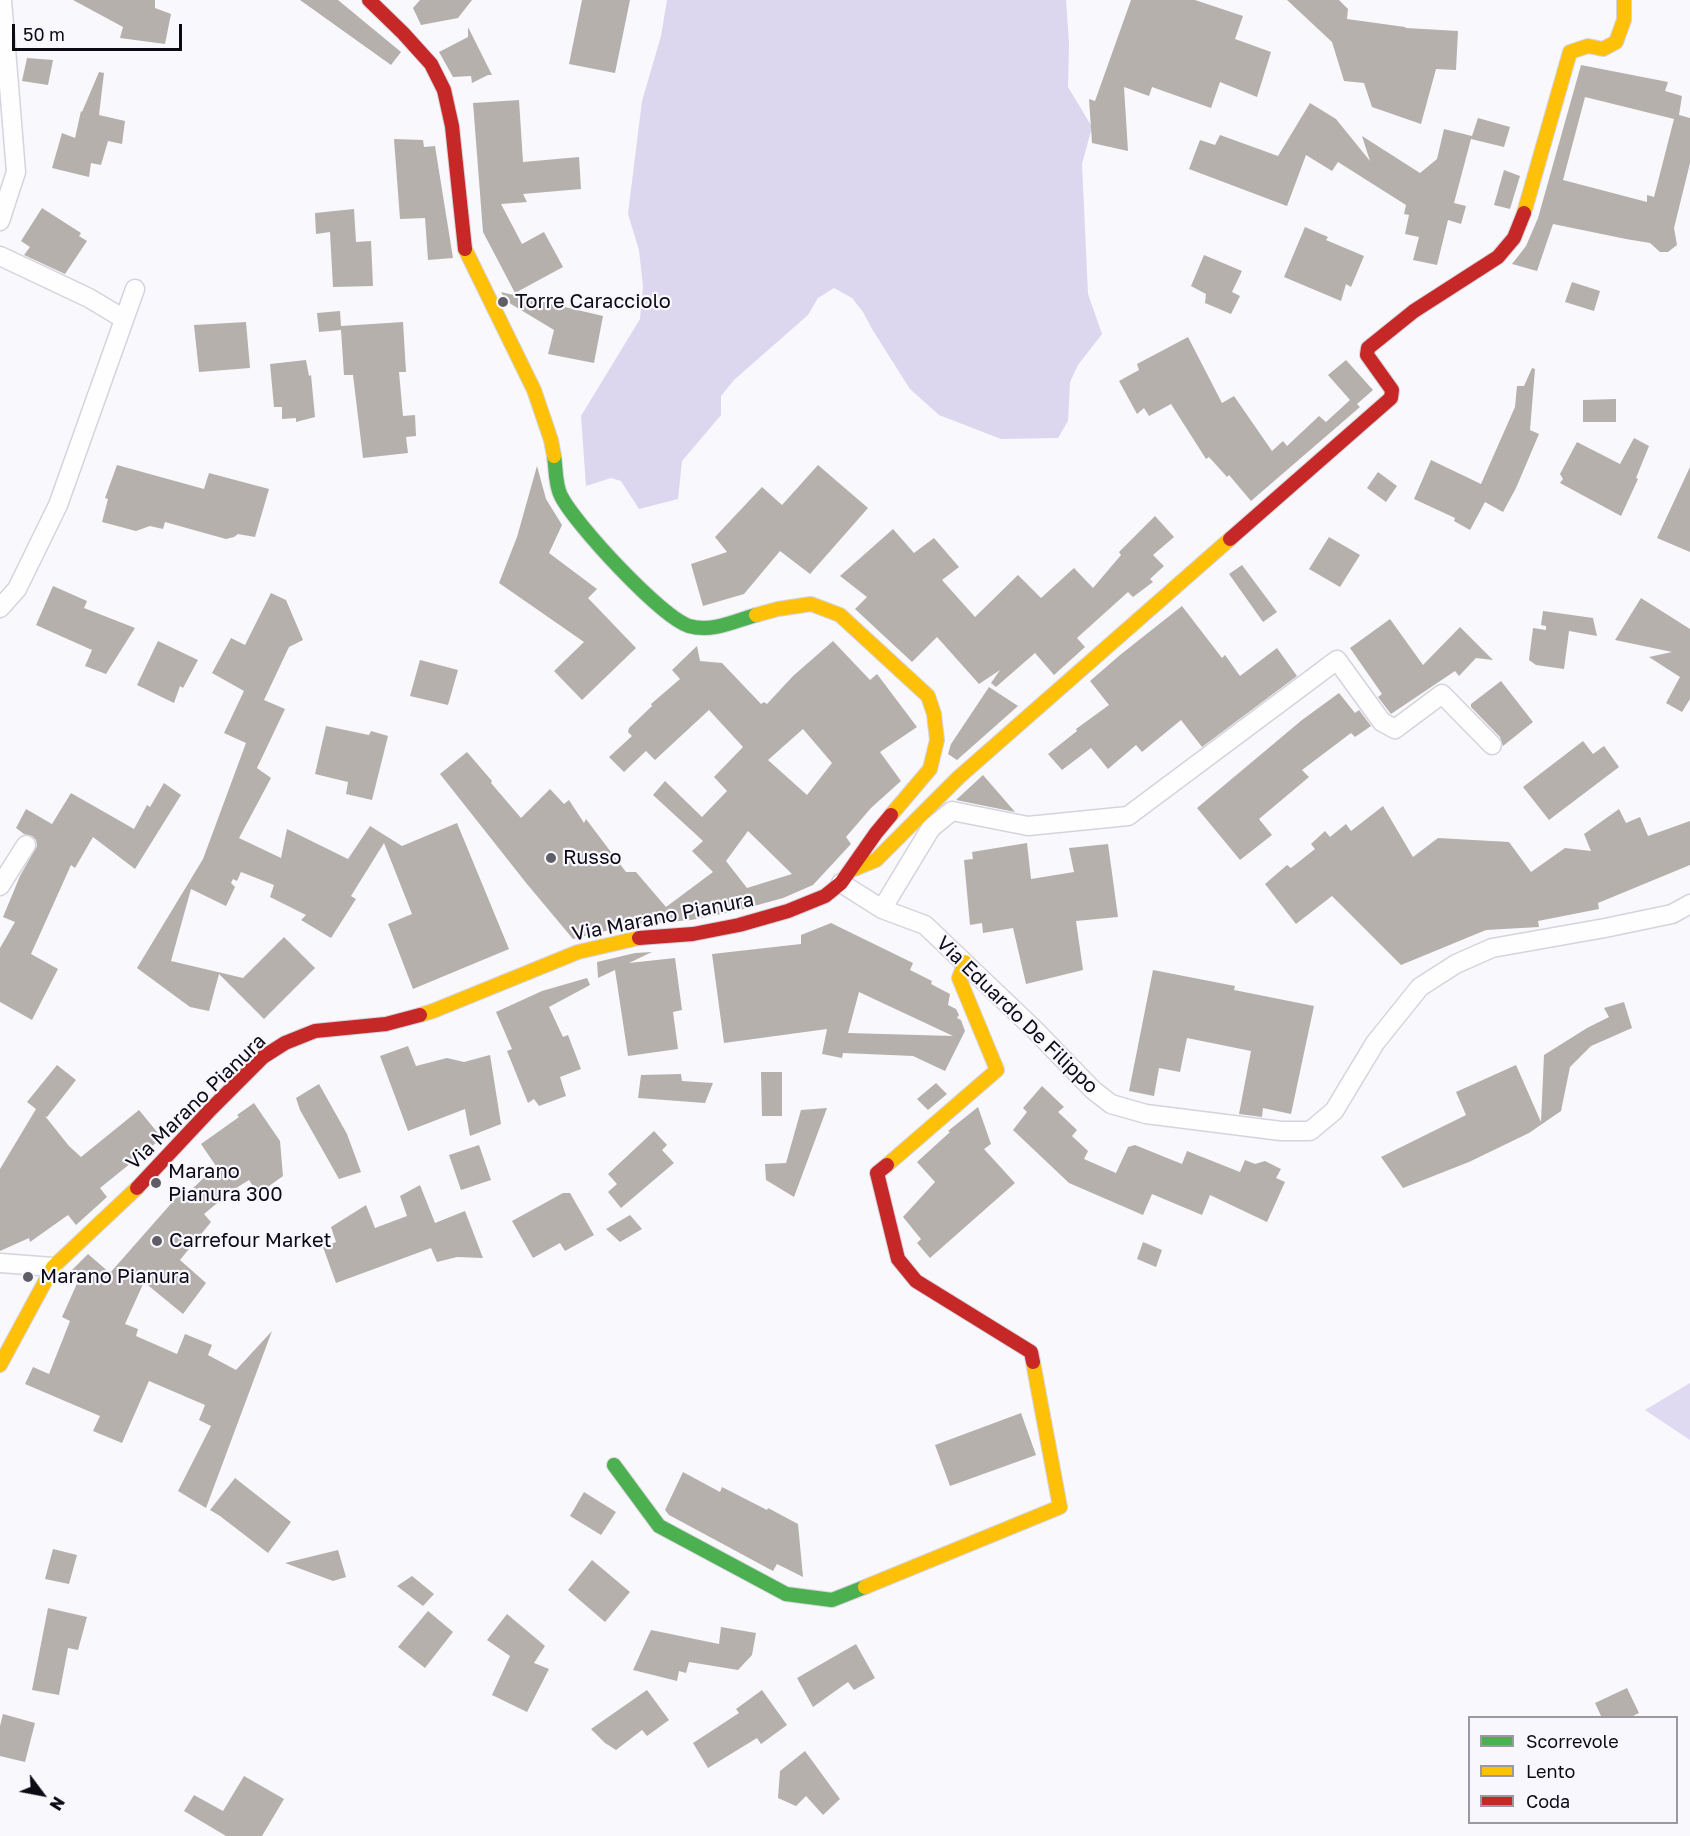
<!DOCTYPE html>
<html>
<head>
<meta charset="utf-8">
<style>
	body { margin:0 }
	#map { position:relative; width:1690px; height:1836px; overflow:hidden; background:#f9f8fd; font-family:"Golos Text",sans-serif }
	canvas { display:block }
	.legend { position:absolute; left:1468px; top:1716px; width:210px; height:108px; box-sizing:border-box; background:#f8f7fe; border:2px solid #9a98a1; margin:0; padding:8px 10px; list-style:none; font-size:18px; color:#0d0a15 }
	.legend li { display:flex; align-items:center; gap:12px; height:30px }
	.legend b { width:30px; border:2px solid #9a98a1 }
	.north { position:absolute; left:12px; top:1764px; width:60px; height:60px; -webkit-text-stroke:4px #f8f7fe; paint-order:stroke; rotate:122deg; font-size:16px; font-weight:700; line-height:24px; text-align:center; color:#0d0a15 }
	.north::after { content:''; display:block; margin:auto; width:21px; height:27px; background:#0d0a15; clip-path:polygon(50% 0,100% 100%,50% 72%,0 100%) }
	.scale { position:absolute; left:12px; top:24px; width:170px; height:27px; box-sizing:border-box; border:3px solid #0d0a15; border-top:0; padding-left:8px; font-size:18px; line-height:21px; white-space:nowrap; color:#0d0a15; -webkit-text-stroke:4px #f8f7fe; paint-order:stroke }
</style>
</head>
<body>
<div id="map">
<canvas width="1690" height="1836"></canvas>
<ul class="legend">
<li><b style="height:8px;background:#4caf50"></b>Scorrevole</li>
<li><b style="height:8px;background:#ffc107"></b>Lento</li>
<li><b style="height:8px;background:#c62828"></b>Coda</li>
</ul>
<div class="north">N</div>
<div class="scale">50 m</div>
</div>
<script>
const c = document.querySelector('canvas').getContext('2d');
c.lineJoin = 'round';
function fillPath(path, color) { c.fillStyle = color; c.fill(path, 'evenodd'); }
function stroke(path, color, width, dash) { c.strokeStyle = color; c.lineWidth = width; c.lineCap = dash ? 'butt' : 'round'; c.setLineDash(dash || []); c.stroke(path); }
function drawText(font, color, halo, rows, align = 'center') {
  c.font = font + ' "Golos Text",sans-serif'; c.lineWidth = 4.5; c.setLineDash([]); c.textBaseline = 'middle'; c.strokeStyle = halo; c.fillStyle = color; for (const [text, x, y, turn = 0] of rows) {
    c.save(); c.translate(x, y); c.rotate((+turn || 0) * Math.PI / 180); c.textAlign = isNaN(turn) ? turn : align; if (halo) c.strokeText(text, 0, 0); c.fillText(text, 0, 0); c.restore();
  }
}
fillPath(new Path2D(`
	M1690 1383V1440L1645 1410Z`), '#dfd9f2');
fillPath(new Path2D(`
	M667 0H1066L1069 43 1068 87 1092 127 1082 164 1088 294 1102 334 1078 365 1070 382 1068 421 1058 438 1001 439 939 415 910 389 872 329 863 312 852 298 834 288 818 298 808 315 734 380 721 396V415L682 461 678 499 639 509 621 481 611 478 586 486 581 416 640 319 643 286 639 250 628 214 642 101 661 36Z`), '#dcd6ef');
fillPath(new Path2D(`
	M73 0H155V8L171 14 165 44 120 38 123 27Z
	M300 0H338L401 52 391 65Z
	M420 0H472L458 18 421 25 413 8Z
	M582 0H630L615 73 569 64Z
	M1131 0H1195L1243 16 1235 39 1271 52 1257 97 1220 82 1211 108 1152 87 1149 96 1124 87 1128 151 1092 143 1089 99 1095 101Z
	M1287 0H1339L1348 9 1347 19 1405 27 1406 28 1458 31 1456 70 1436 69 1421 124 1372 107 1364 83 1344 81 1332 42Z
	M468 27 492 75H488L472 83 471 76 453 77 439 52 468 37Z
	M27 58 53 60 48 85 22 81Z
	M1581 65 1668 82 1665 91 1682 96 1679 115 1690 118V163L1674 228 1677 245 1668 252H1660L1650 243 1626 239 1553 224 1537 271 1512 264 1526 246 1538 218ZM1585 97 1674 119 1654 197 1647 195V202L1563 180Z
	M99 72 104 73 99 115 125 121 122 144 108 141 101 165 91 163 89 177 52 168 62 133 75 138 81 111 82 112Z
	M519 100 523 162 579 157 581 189 523 194 527 202 501 204 522 244 544 232 563 267 515 293 483 232 473 103Z
	M1310 103 1336 119 1370 161 1362 136 1420 173 1437 159 1444 129 1472 136 1478 118 1510 127 1504 147 1471 139 1454 203 1466 206 1461 224 1448 220 1437 265 1413 260 1419 237 1405 234 1409 215 1404 214 1406 205 1338 162 1332 171 1306 155 1287 206 1189 169 1200 140 1215 145 1220 135 1278 156Z
	M394 139 423 140 424 147 435 146 453 258 428 260 425 218 400 219Z
	M1504 170 1520 176 1510 209 1494 205Z
	M42 208 81 233 79 236 87 241 65 274 24 255 30 247 21 241Z
	M354 209 356 242 371 241 373 286 333 287 330 232 316 234 315 213Z
	M1305 227 1328 237 1326 240 1364 256 1351 287 1346 284 1341 301 1284 277Z
	M1204 255 1242 271 1232 292 1240 296 1231 314 1205 303 1206 294 1191 286Z
	M1572 282 1600 291 1594 311 1565 302Z
	M501 292 603 316 594 363 548 354 554 330 506 301Z
	M340 311 341 326 403 322 406 372H399L403 416 415 415 416 436 406 437 408 453 363 458 353 375H344L341 330 319 332 317 313Z
	M246 322 250 368 199 372 194 325Z
	M1188 337 1222 403 1234 396 1272 451 1283 441 1287 446 1319 416 1326 422 1350 400 1328 375 1346 360 1373 390 1357 404 1360 407 1251 501 1229 475 1227 477 1209 457 1206 459 1171 404 1149 416 1144 408 1137 414 1119 381 1139 370 1137 364Z
	M306 360 309 376 311 375 315 417 296 422V418L282 419V407H274L270 364Z
	M1532 368 1535 369 1530 430 1539 434 1516 488 1503 512 1485 502 1470 530 1454 521 1455 518 1414 499 1431 460 1481 484 1515 407 1517 386H1524Z
	M1616 399V422H1583V400Z
	M1634 438 1649 446 1636 478 1638 479 1621 516 1560 483 1563 479 1560 474 1577 442 1620 464Z
	M117 465 204 489 209 473 269 489 255 537 238 534 234 537 226 539 165 522 163 529 150 526 136 531 102 522 108 499 105 498Z
	M818 465 868 508 810 574 780 551 744 594 703 606 691 564 727 552 715 537 762 487 782 505Z
	M537 466 546 499 562 525 549 553 597 589 588 598 636 648 582 700 554 671 584 642 499 583 517 537Z
	M1690 467V552L1657 538Z
	M1378 472 1397 486 1386 502 1367 488Z
	M1155 516 1174 537 1153 555 1164 566 1150 579 1153 582 1133 597 1128 592 1077 638 1085 647 1054 675 1035 653 996 687 991 683 1000 670 979 684 937 637 912 662 855 609 867 597 840 576 893 529 914 553 934 538 959 567 942 580 975 617 1018 575 1041 598 1074 568 1093 588 1121 555 1119 552Z
	M1329 537 1360 555 1340 587 1309 569Z
	M1242 565 1277 612 1263 622 1229 574Z
	M53 586 87 601 84 608 135 628 106 674 85 666 92 650 36 625Z
	M271 593 286 600 303 640 289 647 264 700 285 709 257 768 271 778 239 838 281 858 287 829 348 859 370 826 402 846 457 823 509 949 413 989 388 924 412 914 384 843 351 896 356 899 331 938 301 920 306 915 270 897 274 885 241 872 237 881 233 879 231 883 235 887 226 906 191 889 171 961 243 978 284 937 315 968 264 1019 219 974 209 1011 190 1007 137 968 203 859 246 743 224 733 244 691 212 673 231 638 245 645Z
	M1641 598 1690 629V699L1682 712 1666 703 1680 677 1649 657 1672 652 1615 640Z
	M1182 606 1222 658 1225 655 1240 676 1277 648 1297 676 1202 747 1181 720 1142 752 1136 745 1108 769 1091 748 1062 770 1048 754 1077 731 1076 729 1109 705 1090 681 1120 655Z
	M1543 611 1593 618 1597 636 1569 631 1564 669 1536 665 1529 660 1533 628 1546 630V626L1541 625Z
	M1390 619 1423 665 1460 627 1493 660 1476 658 1459 676 1455 671 1391 714 1378 697 1382 694 1350 648Z
	M158 641 198 660 183 688 180 686 174 703 137 685Z
	M833 641 870 680 877 674 917 727 880 752 901 781 871 808 846 837 851 844 813 885 783 898 736 911 691 920 630 925 573 939 527 884 440 774 467 752 492 781 491 783 521 818 550 789 564 804 569 800 584 823 586 819 626 872H636L666 907 713 872 692 851 703 841 653 795 665 781 702 817 727 791 714 777 743 747 709 710 655 760 646 751 624 772 609 757 632 736 628 732 629 728 652 706 651 704 680 679 672 670 697 646 700 661 722 663 761 704 764 702 767 704 793 676ZM803 729 832 763 807 795 768 760ZM748 831 792 874 747 888 726 861Z
	M420 660 458 670 448 705 410 696Z
	M1501 681 1533 722 1503 746 1500 737 1471 707V704Z
	M989 687 1018 706 957 760 948 754 951 744Z
	M1339 693 1355 713 1359 710 1371 726 1355 737 1351 733 1302 770 1309 777 1259 819 1272 835 1240 860 1197 808 1302 720Z
	M326 726 369 735 371 731 388 736 372 800 346 794 348 782 315 774Z
	M1583 741 1593 754 1604 746 1619 767 1549 820 1523 787Z
	M983 775 1015 812 956 800Z
	M164 783 181 795 135 869 93 837 75 868 71 865 31 954 58 969 32 1020 0 1002V948L15 922 3 917 20 876 37 846 36 840 32 836 24 834 16 828 26 809 52 824 71 793 134 829 147 805 150 807Z
	M1383 806 1413 857 1438 838 1509 842 1531 872 1565 848 1591 851 1584 834 1619 809 1626 823 1640 817 1648 836 1690 821V865L1598 903 1599 909 1538 921 1539 927 1486 930 1401 965 1332 896 1296 924 1265 884 1287 865 1291 868 1315 849 1311 844 1325 831 1330 837 1346 824 1351 831Z
	M1027 843 1031 879 1074 872 1069 848 1108 844 1118 917 1076 921 1083 970 1026 984 1013 928 983 933 982 923 970 925 964 860 973 859 972 852Z
	M831 923 913 963 910 970 932 981 931 984 950 994 948 1005 956 1009 959 1015 957 1018 961 1020 965 1031 945 1071 913 1056 843 1053 842 1058 822 1054 827 1029 724 1043 712 954 801 944V935ZM859 992 953 1036 848 1033Z
	M652 952 629 963 675 958 682 1010 673 1012 678 1049 628 1056 615 970 598 978 597 962 635 953Z
	M1153 970 1235 986 1234 990 1314 1006 1291 1114 1263 1108 1262 1117 1239 1114 1251 1051 1187 1038 1180 1072 1159 1068 1154 1096 1129 1091Z
	M587 978 590 985 549 1007 563 1037 568 1035 581 1069 560 1077 566 1096 539 1106 534 1099 528 1103 507 1051 512 1049 496 1012 542 991Z
	M1624 1002 1632 1028 1591 1046 1570 1067 1561 1111 1529 1133 1469 1162 1403 1188 1381 1157 1466 1115 1456 1092 1516 1065 1541 1122 1544 1055 1587 1028 1609 1017 1604 1008Z
	M408 1046 416 1066 447 1058 464 1062 490 1055 501 1124 470 1136 465 1109 408 1131 380 1056Z
	M57 1065 76 1080 47 1117 45 1116 69 1146 81 1157 139 1110 162 1138 100 1188 107 1197 76 1225 68 1215 30 1242 29 1238 0 1251V1169L36 1109 27 1102Z
	M761 1072H782V1116H762Z
	M681 1074 682 1081 713 1083 705 1103 638 1098 641 1075Z
	M936 1083 947 1094 928 1110 917 1099Z
	M319 1084 347 1134 361 1172 339 1179 300 1110 296 1098Z
	M1042 1086 1064 1107 1058 1112 1077 1130 1072 1136 1088 1151 1084 1159 1116 1173 1128 1147 1135 1145 1182 1164 1187 1151 1240 1172 1245 1160 1255 1164 1265 1161 1281 1169 1276 1178 1285 1182 1267 1222 1210 1195 1202 1215 1152 1194 1143 1215 1069 1183 1013 1130 1027 1112 1023 1108Z
	M254 1103 280 1141 283 1176 258 1194 249 1180 233 1190 204 1214 211 1222 180 1260 206 1283 183 1314 144 1282 125 1324 138 1329 136 1336 177 1354 185 1334 212 1345 208 1355 236 1370 272 1331 206 1508 178 1491 211 1426 199 1420 205 1405 149 1381 122 1443 93 1431 100 1416 25 1384 33 1367 49 1374 70 1321 62 1317 79 1279 71 1271 88 1254 110 1273 183 1190 187 1194 216 1166 201 1144 239 1117 237 1115Z
	M978 1107 991 1144 984 1149 1015 1183 930 1258 917 1243 921 1239 903 1217 935 1182 917 1162 950 1132 948 1131Z
	M827 1108 794 1197 766 1180 765 1164 786 1163 801 1110Z
	M654 1131 667 1145 662 1150 674 1163 621 1208 608 1192 617 1184 608 1174Z
	M479 1145 491 1180 461 1190 449 1155Z
	M420 1185 435 1223 465 1211 483 1258 457 1257 437 1262 431 1248 336 1283 323 1247 336 1242 331 1227 366 1205 375 1228 407 1216 400 1196Z
	M563 1193H570L594 1235 565 1251 560 1243 533 1258 512 1221Z
	M630 1215 642 1229 620 1242 606 1229Z
	M1143 1242 1162 1250 1156 1267 1137 1259Z
	M1021 1413 1036 1455 950 1486 935 1445Z
	M683 1472 720 1492 722 1487 767 1510 768 1508 798 1524 803 1577 777 1564 773 1571 669 1515 665 1510Z
	M235 1478 291 1522 268 1553 220 1516 210 1510Z
	M584 1492 616 1512 601 1535 570 1516Z
	M53 1549 77 1555 69 1584 45 1579Z
	M338 1550 346 1577 333 1581 285 1563Z
	M592 1560 630 1592 605 1622 568 1590Z
	M412 1576 434 1594 423 1606 397 1586Z
	M48 1608 87 1617 78 1650 68 1648 59 1695 32 1690Z
	M428 1611 453 1632 425 1668 398 1647Z
	M507 1614 545 1646 534 1663 549 1669 527 1712 492 1695 510 1656 487 1640Z
	M721 1627 756 1633 752 1655 738 1670 689 1662 686 1673 679 1671 677 1681 633 1670 651 1630 719 1644Z
	M856 1644 875 1678 854 1690 848 1682 813 1707 797 1678Z
	M1627 1688 1639 1713 1629 1718H1602L1595 1703Z
	M647 1690 669 1720 647 1736 642 1730 616 1750 605 1743 591 1729Z
	M762 1690 787 1725 761 1744 757 1738 708 1768 693 1743 739 1713 736 1709Z
	M3 1714 35 1723 25 1762 0 1756V1726Z
	M805 1751 840 1799 823 1815 806 1796 796 1806 778 1798 780 1771Z
	M244 1776 284 1799 262 1836H226L184 1811 194 1795 223 1811Z`), '#b6b0ac');
const street = new Path2D(`
	M0 221 16 172 2 0
	M0 256 89 298 124 319
	M0 608 17 589 58 505 135 289
	M841 883 882 909 925 925 1035 1030 1093 1090 1111 1104 1146 1114 1281 1131H1310L1334 1111 1375 1043 1420 987 1456 964 1492 948 1605 928 1672 914 1690 904
	M0 886 26 845
	M882 909 931 828 952 811 1028 826 1128 816 1337 660 1382 722 1395 729 1442 694 1492 745
	M0 1263 53 1267`);
const fast = new Path2D(`
	M554 456C556 468 555 485 561 496 575 524 661 617 689 626 711 633 735 621 756 615
	M614 1465 659 1526 786 1594 832 1600 865 1587`);
const slow = new Path2D(`
	M1524 213 1570 52 1588 46 1603 49 1616 42 1624 20V0
	M465 249 534 390 551 440 554 456
	M756 615 778 609 811 604 840 615 928 696 934 714 937 740 930 769 891 815
	M854 869 876 860 959 777 1230 539
	M420 1015 433 1011 578 952 639 938
	M887 1165 997 1070 959 978 965 962
	M0 1365 53 1267 137 1188
	M865 1587 1060 1507 1033 1362`);
const jam = new Path2D(`
	M369 0 403 33 431 64 444 90 452 126 465 249
	M1230 539 1391 398 1392 390 1367 355 1368 348 1414 311 1498 257 1514 238 1524 213
	M639 938 693 934 739 925 788 911 825 896 841 883 876 833 891 815
	M887 1165 877 1173 898 1259 916 1281 1031 1352 1033 1362
	M137 1188 211 1109 263 1057 285 1043 315 1031 386 1024 420 1015`);
stroke(street, '#d5d3dc', 21);
stroke(fast, '#d5d3dc', 16);
stroke(slow, '#d5d3dc', 16);
stroke(jam, '#d5d3dc', 16);
stroke(street, '#fefeff', 18);
stroke(fast, '#4caf50', 14);
stroke(slow, '#ffc107', 14);
stroke(jam, '#c62828', 14);
for (const [x, y, r, color] of [
	[503,302,6,"#605d66"],
	[551,858,6,"#605d66"],
	[156,1183,6,"#605d66"],
	[157,1241,6,"#605d66"],
	[28,1277,6,"#605d66"]
]) { const dot = new Path2D(); dot.arc(x, y, r, 0, 2 * Math.PI); c.fillStyle = color; c.fill(dot); stroke(dot, '#f8f7fe', 2); }
drawText('20px', '#0d0a15', '#f8f7fe', [
	["Torre Caracciolo",515,302],
	["Russo",563,858],
	["Marano",168,1172],
	["Pianura 300",168,1195],
	["Carrefour Market",169,1241],
	["Marano Pianura",40,1277]
], 'left');
drawText('20px', '#0d0a15', '#f8f7fe', [
	["Via Marano Pianura",663,917,-11],
	["Via Eduardo De Filippo",1017,1015,44],
	["Via Marano Pianura",196,1102,-44]
]);
</script>
</body>
</html>
